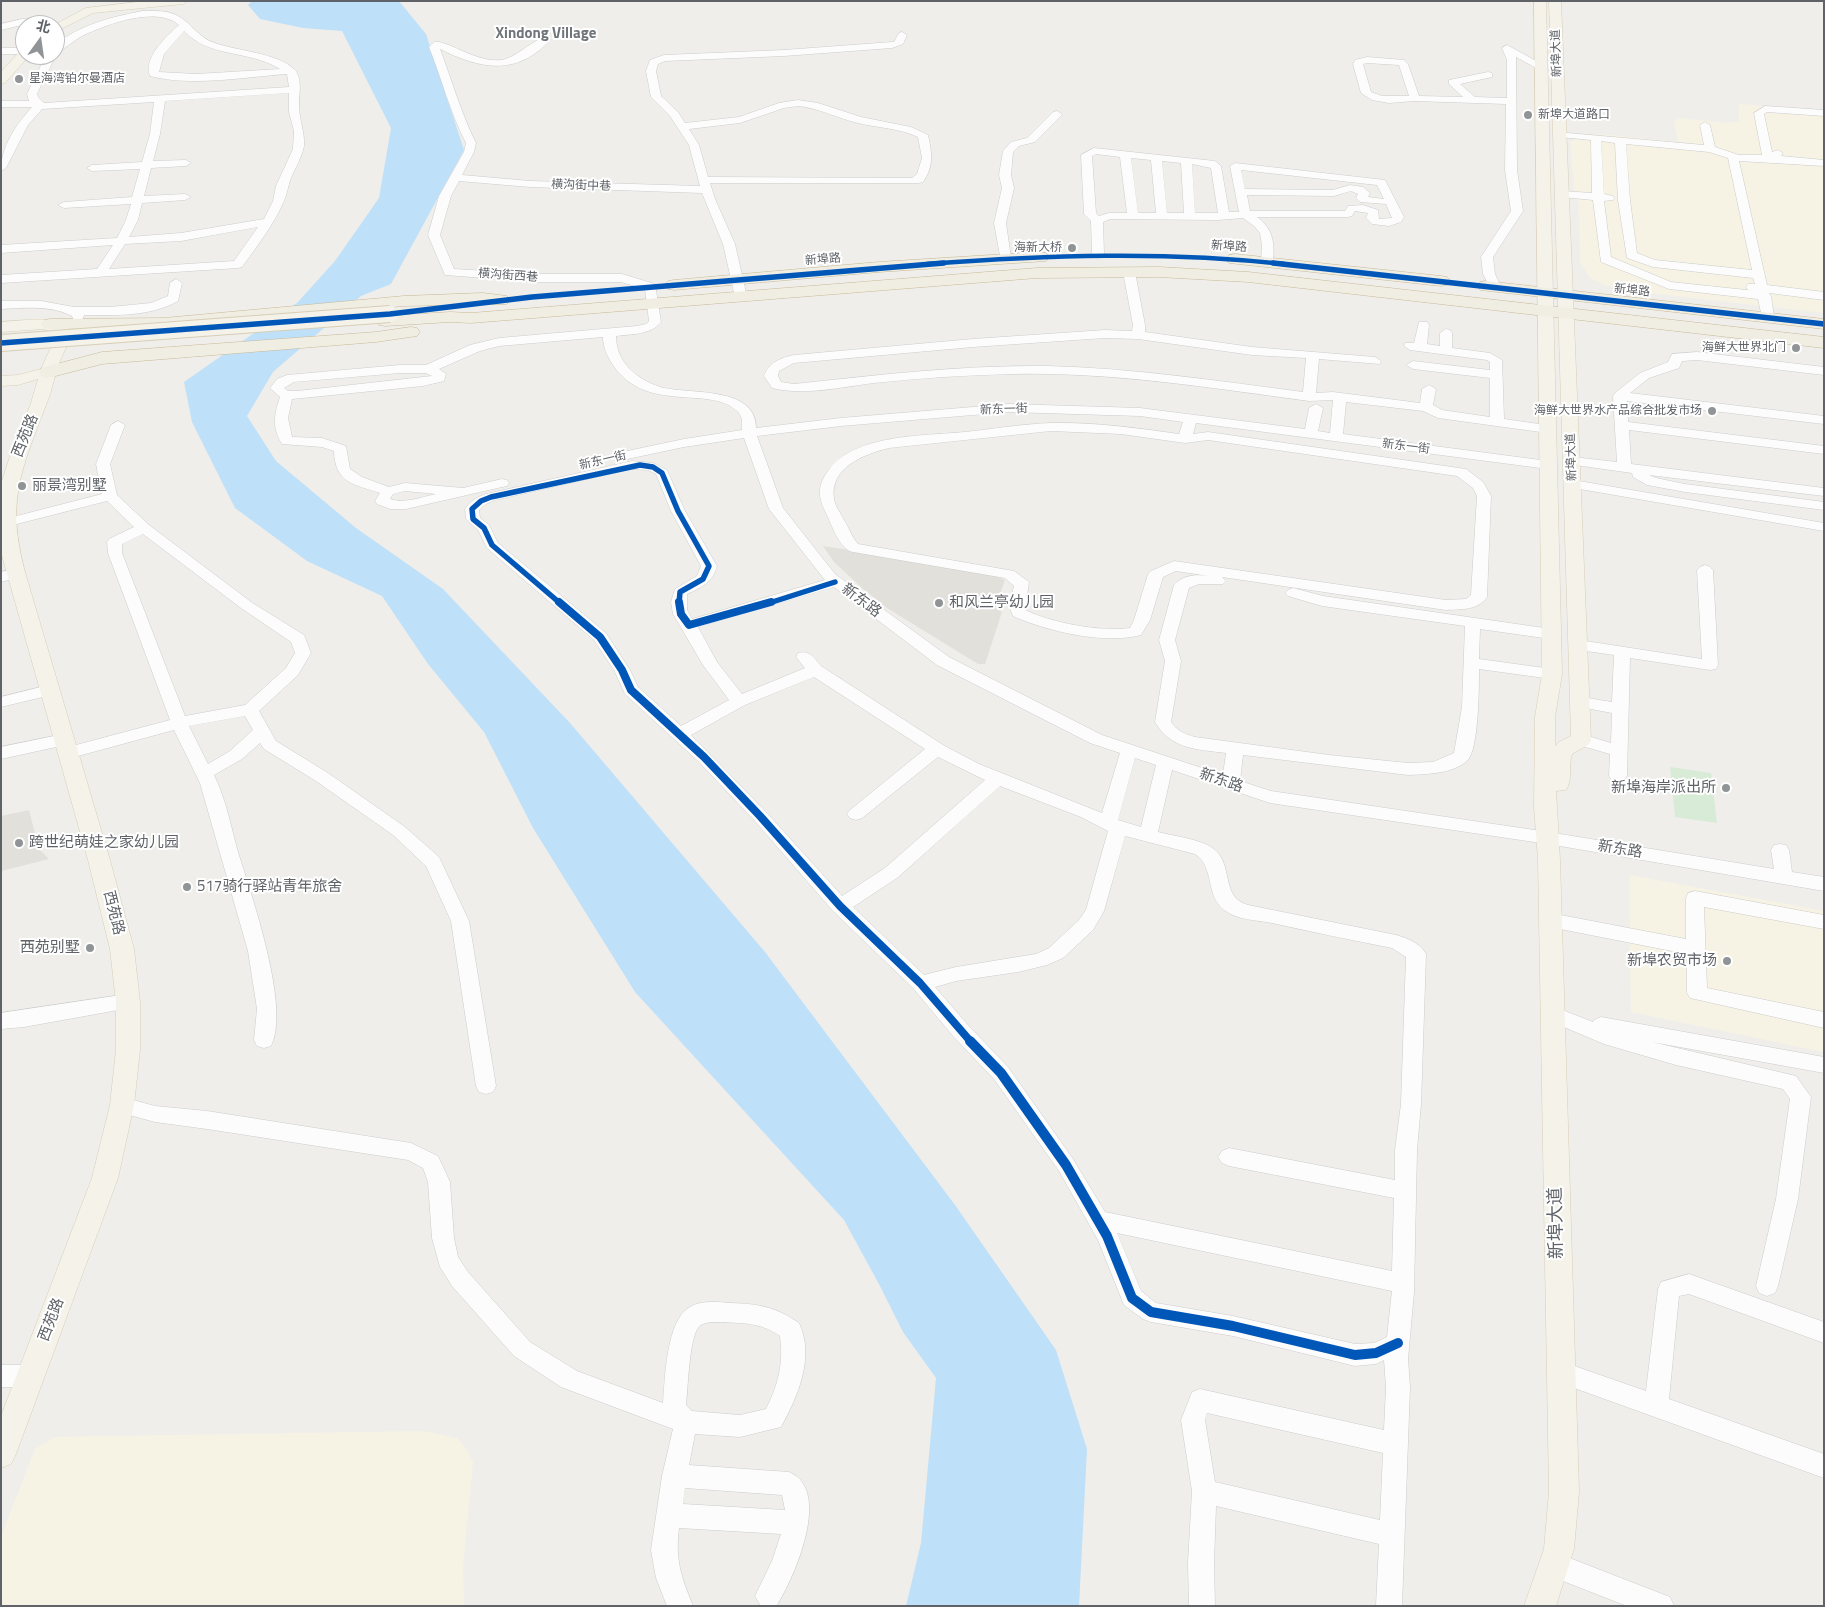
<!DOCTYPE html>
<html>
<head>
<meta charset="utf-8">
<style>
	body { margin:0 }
	#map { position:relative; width:1825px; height:1607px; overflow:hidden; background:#efeeea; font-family:"Titillium Web","Noto Sans SC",sans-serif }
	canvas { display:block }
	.frame { position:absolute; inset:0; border:2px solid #5f6368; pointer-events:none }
	.north { position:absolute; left:15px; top:15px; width:50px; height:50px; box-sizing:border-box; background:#fff; border:1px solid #bfc1c3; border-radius:50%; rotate:14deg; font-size:14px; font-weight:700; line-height:20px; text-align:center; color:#5f6368 }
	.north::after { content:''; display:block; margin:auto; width:18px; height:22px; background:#919496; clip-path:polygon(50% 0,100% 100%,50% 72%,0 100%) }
</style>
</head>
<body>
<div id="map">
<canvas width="1825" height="1607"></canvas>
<div class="frame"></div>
<div class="north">北</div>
</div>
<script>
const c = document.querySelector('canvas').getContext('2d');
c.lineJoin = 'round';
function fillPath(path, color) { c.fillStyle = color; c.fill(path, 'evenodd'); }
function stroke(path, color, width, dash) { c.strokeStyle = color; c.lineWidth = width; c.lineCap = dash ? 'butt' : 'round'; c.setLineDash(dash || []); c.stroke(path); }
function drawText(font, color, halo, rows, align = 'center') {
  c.font = font + ' "Titillium Web","Noto Sans SC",sans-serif'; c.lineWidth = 4; c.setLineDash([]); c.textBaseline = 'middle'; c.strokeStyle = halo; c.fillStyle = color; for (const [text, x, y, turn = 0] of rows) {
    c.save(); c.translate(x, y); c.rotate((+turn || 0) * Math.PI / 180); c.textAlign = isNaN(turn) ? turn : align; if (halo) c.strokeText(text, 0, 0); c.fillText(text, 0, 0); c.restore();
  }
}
fillPath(new Path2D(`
	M1741 104 1824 112V313L1623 290 1605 285 1590 278 1580 262 1579 205 1574 189 1570 142 1583 136 1600 134 1678 142 1674 121 1679 118 1726 123 1739 121V105Z
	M1629 875 1824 911V1052L1631 1012Z
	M423 1431 457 1438 467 1450 473 1462 463 1565 464 1606H1V1537L35 1449 55 1437Z`), '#f7f3e4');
fillPath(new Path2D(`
	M823 546 984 571 1005 580 995 608 1002 612 985 664H978L887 608 862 588 834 562Z
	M29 810 39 849 49 859 1 871V816Z`), '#e2e0da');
fillPath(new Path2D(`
	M1670 767 1711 773 1717 823 1675 817Z`), '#d8ebd6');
fillPath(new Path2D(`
	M252 1H399L426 34 464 150 391 284 361 296 273 372 247 416 276 461 356 528 443 589 570 723 765 952 955 1205 1056 1350 1087 1449 1079 1606H906L921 1543 936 1378 903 1332 880 1286 844 1220 635 992 533 828 484 732 428 664 382 596 307 561 235 508 192 422 184 382 297 303 335 261 379 198 391 128 342 31 303 28 260 19 248 5Z`), '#bfe0f9');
const minor = new Path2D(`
	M142 11C154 11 166 10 176 15 191 22 198 38 215 43 237 51 277 53 294 69 303 78 299 94 299 105 299 120 305 132 304 146 302 157 295 168 291 178 288 186 287 195 283 203 273 226 257 246 242 267L238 268 1 283V275L97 269 113 245 1 253V245L117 238 126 220 131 204 64 208 58 205 64 202 132 197 140 169 92 171 87 168 92 165 142 162 150 134 154 102 42 109 28 125 6 168 1 171C1 146 16 125 32 107H2L1 101H29L27 94 46 55H56L37 94 39 98 44 103 289 87 287 74C244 77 192 87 150 76 143 57 166 37 179 25 156 5 105 25 82 36 73 41 64 50 55 53V45C79 25 112 17 142 11ZM184 31C209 58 250 50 280 69L196 74 159 72 164 54ZM289 93V112L294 131 293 149 276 186 273 201 264 219 181 233 129 237 138 220 142 203 185 200 191 197 185 194 144 196 151 168 186 166 191 163 186 160 153 161 160 134 165 101ZM258 227 234 261 109 269 125 244 181 241Z
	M22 19 44 20 49 23 47 25H22L1 30V24Z
	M902 32 907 35 903 44 892 48 784 56 665 61 658 64 656 71 661 96 678 112 685 123 739 117 779 103 798 100 818 103 861 117 911 127 928 135C932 154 934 166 923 182L919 183H710L715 199 735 244 747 297 745 300H737L735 297 723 244 702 193 530 187 459 181 451 196 440 235 454 269 539 274H622L655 284 661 322C651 335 631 334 616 336 616 347 620 359 628 367 636 376 648 383 660 387 689 395 756 385 756 428L841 418 1009 404 1140 408 1305 429 1309 408 1316 404 1323 408 1318 431 1330 433 1333 400 1309 401C1211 388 1113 372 1014 374 967 375 921 378 874 383 841 387 805 396 772 388L764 376C769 362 781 358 794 355L973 339 1105 330 1132 331 1133 325 1123 272 1129 268 1135 272 1145 325V332L1252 347 1375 357 1381 361 1380 364 1319 359 1316 393 1333 392 1420 403 1422 389 1429 385 1436 389 1433 405 1442 410 1490 417V378L1413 369 1406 365 1413 361 1490 370V362L1487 360 1410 350 1404 346 1405 343H1414L1419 322H1427L1429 325 1427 344 1440 346V333L1446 329 1450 330 1452 333V348L1490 353 1502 360 1504 419 1553 426 1555 429 1553 432 1548 433 1438 418 1423 411 1346 402 1343 434 1548 461 1553 462 1555 465 1553 468 1548 469 1196 423 1193 434 1208 432 1466 469 1483 482 1491 496 1487 597C1477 611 1461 609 1446 610L1222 577 1226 581 1223 584H1199L1189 588 1175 640 1181 661 1171 722C1177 731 1185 734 1195 737L1329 755 1408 763 1433 762 1454 753 1462 707 1465 626 1322 606 1288 596 1285 593 1288 590 1293 588 1323 596 1551 629 1557 631 1559 634 1557 637 1551 639 1480 629 1479 659 1552 669 1558 670 1560 674 1558 678 1552 679 1479 669C1479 687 1479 750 1467 761 1452 774 1427 774 1408 775L1243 755 1240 781 1271 791 1548 832 1774 869 1771 850 1774 845 1780 844 1786 845 1789 850 1792 872 1824 877V891L1548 844 1270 803 1172 770 1158 832C1173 836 1201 839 1214 849 1234 865 1220 897 1248 905L1396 935C1407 938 1420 943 1426 954L1421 1104 1417 1150 1414 1292 1408 1359 1410 1387 1402 1606H1376L1379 1544 1216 1506 1214 1563 1215 1606H1189L1188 1563 1192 1491 1181 1420 1192 1392 1200 1389 1384 1430 1386 1387 1384 1360 1376 1364 1355 1366 1233 1336 1151 1322 1143 1319 1124 1305 1098 1240 1059 1171 994 1079 953 1036 913 988 833 911 754 820 698 761 625 694 614 670 594 640 487 548 478 530 466 519 465 509C470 501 477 497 486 494L632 461 653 463 667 470 685 511 717 566C713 582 701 588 687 594V610L692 619 825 580 769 509 744 438 684 447 618 461 611 457 613 454 684 439 742 430C742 423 743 417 738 412 712 384 646 415 613 365 607 356 603 347 603 337L499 346 480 351 439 369 446 374 444 381 423 386 292 399 288 418 292 437 322 438 346 446 350 469 362 477 389 487 405 483 463 488 502 479 507 480 509 483 507 486 502 487 406 509H390L377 504 375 501 380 493C353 484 335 483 334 451L322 447 282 444C272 428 274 414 280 397L270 388 277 379 287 375 400 365H426L470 345 499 338 637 326 646 324 649 321 645 289 621 282H539L445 275 428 235 439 196 464 152 466 143C450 112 442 79 429 47L434 42C446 39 476 63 501 60 517 58 537 35 549 37L551 39C517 77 480 69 440 49 452 81 461 113 476 143L474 152 462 175 530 181 700 186 689 145 670 116 651 97 646 71 650 60 664 55 784 50 892 42H894L899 33ZM798 106C819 108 837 118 858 123 878 128 899 128 918 137L922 158 917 174 912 178 708 177 699 145 689 129 740 123 784 108ZM1105 338 1138 339 1252 355 1306 358 1303 392C1218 381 1133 368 1047 366 962 365 878 375 794 384L781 382 778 376 779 371 794 363 973 347ZM400 373H426L432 376 297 391H288L284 388 294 382ZM1009 412 1140 416 1183 422 1179 434C1137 428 1094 422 1051 423 1023 424 993 429 965 432 924 436 853 434 828 471 817 486 818 497 826 513 832 525 839 549 853 552L1005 578 1014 586 1009 606 1013 616C1046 631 1105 645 1141 635L1150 620 1163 577 1176 571 1209 576C1197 574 1182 575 1174 585L1159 640 1165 661 1155 722C1172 750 1196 749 1226 753L1223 775 1102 735 949 657 835 574 783 508 757 436 841 426ZM1051 431 1121 434 1185 443 1208 440 1457 476 1473 488 1477 496 1471 595 1466 599 1446 600 1174 561 1151 571 1148 574 1134 620 1130 628C1099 632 1053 623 1025 610L1029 582 1014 571 858 544C852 537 849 528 844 520 841 514 835 506 834 499 829 467 865 454 889 448ZM632 469 648 470 656 474 671 511 701 566 697 576 675 589 671 602 673 614 703 665 729 700 681 726 638 687 630 670 606 633 498 543 489 525 480 518 479 510 486 504 495 500ZM405 491 436 494C422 497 404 504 390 499L393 494ZM834 587 937 665 1090 743 1120 753 1102 813 979 764 943 745 821 666C814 658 810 650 798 653L796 657 805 668 742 694 717 662 698 627ZM814 677 925 749 850 810 847 814 850 818 856 820 862 818 938 757 985 780 885 868 842 896 766 812 691 735 745 705ZM1135 758 1156 765 1141 827 1118 820ZM1000 786 1081 817 1108 831 1086 910 1079 920 1049 948 1036 954 956 967 924 975 853 907 897 878ZM1125 836 1195 854C1215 867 1205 895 1224 910 1237 920 1256 920 1272 923 1312 932 1352 940 1392 948L1406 957 1401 1104 1395 1150V1180L1229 1148 1222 1151 1218 1157 1222 1163 1229 1166 1394 1198 1392 1271 1105 1212 1073 1159 1008 1067 967 1024 935 987 956 981 1018 972 1047 965 1063 958 1093 930 1104 911ZM1117 1233 1392 1291 1387 1337 1374 1343 1355 1344 1233 1316 1156 1303 1141 1291ZM1207 1413 1383 1453 1380 1520 1215 1482 1205 1420Z
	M1507 45 1547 67 1546 69H1538L1516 57 1517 170 1523 211 1493 257 1495 274 1501 287 1495 291 1491 290 1483 274 1481 257 1511 211 1505 170 1506 104 1414 101 1389 103 1372 100 1361 93 1353 64 1355 60 1367 57 1404 60 1408 64 1419 96 1463 97 1449 84V80L1488 72 1492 73V77L1460 84 1475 97 1507 98V60L1502 48ZM1367 63 1399 65 1409 96H1382L1371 92 1363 64Z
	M1 48H25V54H1Z
	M1765 106 1824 110V116L1767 112 1764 114 1772 152 1778 150 1783 153 1781 156 1824 160V166L1739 161 1767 285 1824 292V300L1769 293 1771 296 1774 317 1768 321 1762 317 1758 299 1669 289 1601 262 1593 200 1562 197 1556 194 1562 191 1592 193 1591 140 1560 137 1556 136 1555 134 1556 132 1704 145 1700 125 1705 122 1710 125 1715 147 1739 155H1762L1754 113ZM1601 141 1615 143 1618 200 1627 258 1653 267 1753 278 1755 284H1748L1746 287 1748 290 1756 291 1671 282 1611 257 1604 201 1613 200 1615 198 1613 196 1604 194ZM1626 144 1709 152 1728 158 1752 270 1655 260 1637 253 1630 200Z
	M1057 111 1062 114 1061 116 1035 142 1019 146 1013 152 1011 175 1014 188 1006 223 1011 258 1005 262 1001 261 994 223 1002 188 999 175 1003 151 1011 142 1027 138 1053 112Z
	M1094 148 1215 161 1221 166 1229 212H1239L1230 166 1235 163 1385 180 1404 217 1401 222 1389 226 1372 224 1366 218 1368 213 1355 211 1352 216 1348 217H1257C1273 229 1275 243 1273 262L1267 266 1261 262 1262 246 1260 233 1254 226 1243 218 1218 220 1110 219 1103 222 1104 255 1098 259 1092 255 1091 221 1084 214 1081 155ZM1096 154 1120 157 1127 213H1109L1099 216 1096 213 1092 156ZM1131 158 1151 160 1156 213H1138ZM1162 161 1181 163 1184 213H1167ZM1192 164 1211 168 1218 213H1195ZM1241 170 1377 185 1384 199 1368 197 1370 193 1363 187 1350 185 1333 190 1245 189ZM1351 191 1358 194 1356 198 1360 202 1386 204 1392 218 1379 219 1378 210 1363 205 1348 206 1345 211H1250L1247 195 1334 196Z
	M176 279 182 283 178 301C150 317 116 315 84 315L82 321H74L72 316C50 305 25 308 1 309V301H41L74 307H110L151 303 168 296 170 283Z
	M1697 352 1824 367V375L1697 360 1682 361 1679 368 1649 378 1630 393 1824 416V424L1627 401 1628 422 1824 446V454L1629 430 1631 464 1824 488V496L1649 475 1656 478 1685 484 1824 502V510L1685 492 1647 485 1633 477 1632 473 1568 464 1566 461 1568 458 1573 457 1617 462 1613 396 1615 393 1640 373 1668 362 1672 354Z
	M118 421 125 425 110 464 117 495 149 525 251 602 304 635 311 653 298 675 259 711 276 741 328 773 405 827 439 857 469 921 496 1086 493 1092 486 1094 479 1092 476 1086 451 921 426 866 393 835 316 781 264 749 260 743 242 759 214 775C226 799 231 827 238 852 251 894 291 1008 271 1046L264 1048 257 1046 254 1040 257 1009 248 951 200 783 174 730 67 759 61 757 59 753 61 749 170 720 108 553 107 542 109 539 134 527 107 501 5 527 1 526V520L102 494 96 464 111 425ZM143 534 241 608 291 642 295 653 286 668 245 705 185 716 122 553V544ZM245 716 253 730 230 751 208 764 189 726Z
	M1573 480 1824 523V531L1568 487 1566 484 1568 481Z
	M1705 565 1710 567 1713 570 1718 665 1716 669 1710 670 1630 658 1627 776 1624 780 1618 782 1612 780 1609 776 1610 754 1575 744 1573 740 1575 736 1581 734 1611 743 1612 713 1575 706 1573 702 1575 698 1581 697 1612 702 1614 655 1579 650 1573 649 1571 645 1573 641 1579 640 1702 659 1697 570 1700 567Z
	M15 569 20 571 23 574 20 577 1 582V572Z
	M49 685 55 686 57 690 55 694 1 707V697Z
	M64 734 70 736 72 740 70 744 1 759V747Z
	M1695 891 1824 915V929L1704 907 1707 988 1824 1012V1028L1690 998 1687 993V954L1550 927 1543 925 1541 920 1543 915 1550 913 1686 939V898L1688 893Z
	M128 994 135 997 138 1002 135 1007 24 1027 1 1029V1013Z
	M1552 1006 1593 1022 1594 1020 1601 1017 1824 1057V1073L1652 1042 1796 1076 1811 1097 1798 1199 1778 1286 1775 1293 1767 1296 1759 1293 1756 1286 1776 1199 1790 1099 1783 1089 1676 1065 1604 1044 1545 1019 1542 1014 1545 1009Z
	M122 1097 155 1106 207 1111 411 1143 438 1156 450 1182 454 1238 458 1257 468 1272 530 1342 577 1371 663 1403C665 1379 666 1320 690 1307 701 1300 718 1302 731 1303 759 1304 776 1307 799 1323 815 1357 798 1396 781 1427L740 1437 695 1434 689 1465 789 1472C833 1490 794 1578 777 1605L761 1606 755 1596 772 1561 781 1534 679 1528C675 1560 681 1576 693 1606H667L656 1578 651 1550 662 1476 673 1429 561 1387 514 1356 452 1286 440 1267 432 1238 428 1182 423 1168 408 1160 207 1129 155 1122 115 1111 112 1105 115 1099ZM712 1322C736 1323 760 1321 780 1336 784 1362 778 1386 766 1409L740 1415 692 1411 686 1405C688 1388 689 1341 698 1328 702 1323 706 1323 712 1322ZM685 1488 782 1495 785 1510 683 1504Z
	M1689 1274 1824 1322V1343L1689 1294 1679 1296 1669 1399 1824 1454V1478L1552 1380 1548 1372 1552 1364 1560 1361 1646 1391 1658 1289 1661 1282Z
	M1 1365H30L38 1368 42 1376 38 1384 30 1387H1Z
	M1554 1552 1670 1597 1674 1606H1627L1545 1574 1541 1565 1545 1556Z`);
const major = new Path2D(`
	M145 1H188L183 4 93 13 55 32 54 25 86 8Z
	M1534 1H1546L1562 674 1555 717V746L1559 742 1571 736 1549 1H1561L1591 740 1588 745 1572 754C1568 766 1573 780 1566 790L1556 791 1560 860 1579 1492 1574 1549 1556 1606H1524L1544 1549 1549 1492 1538 860 1534 807 1535 717 1542 674Z
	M25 49V55L29 56 5 83 1 84V72L21 50Z
	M26 320C42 319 62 319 73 333 67 346 60 359 56 372 53 383 51 394 46 405 21 471 6 500 25 572L110 860 134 949 140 1002V1050L134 1105 118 1178 16 1454 11 1464 1 1468V1416L92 1178 110 1105 116 1050V1002L110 949 88 860 1 552 2 481 15 440 30 406 38 379 18 385 1 386V376L18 375 41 369 57 334 44 329 1 332V322Z`);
const highway = new Path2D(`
	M1040 252 1046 253 1049 257 1046 261 879 272 674 290 668 289 665 285 668 281 674 280 879 262Z
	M1235 254 1441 276 1447 277 1450 281 1447 285 1441 286 1229 263 1226 259 1229 255Z
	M1159 267 1248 272 1824 337V348L1248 282 1159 277 1037 278 471 323 450 322 385 326 379 325 376 321 379 317 385 316 450 312 471 313 1037 268Z
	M1486 281 1824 319V329L1480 290 1477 286 1480 282Z
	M483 293 507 296 510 300 507 304 404 306 164 328 50 329 44 328 41 324 44 320 50 319 164 318 404 296Z
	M411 327 417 328 420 332 417 336 376 342 102 364 48 378 41 376 39 372 41 368 102 352 376 332Z`);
stroke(minor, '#cbcccc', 1);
stroke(major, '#d7ceb8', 1);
stroke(highway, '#c8b996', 1);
fillPath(minor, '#fdfcfc');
fillPath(major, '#f4f2e9');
fillPath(highway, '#f0ede3');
const majorBridge = new Path2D(`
	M1 343 390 314`);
stroke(majorBridge, '#d7ceb8', 18, []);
stroke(majorBridge, '#f4f2e9', 16);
stroke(new Path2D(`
	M927 264C1046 255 1165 251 1284 264`), '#0057b8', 4.5);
stroke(new Path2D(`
	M1273 263 1824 324
	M1 343 390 314 532 297 944 263
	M561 604 492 545 484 528 473 519 472 509 481 501 491 497 640 465 653 467 662 473 678 511 709 566 703 579 680 592 679 604
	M766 604 835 582`), '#0057b8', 5.5);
stroke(new Path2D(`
	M559 602 600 637 622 670 631 690 704 757 760 816 840 906 920 983 971 1042
	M679 602 681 614 689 625 771 602`), '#0057b8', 8);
stroke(new Path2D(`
	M970 1041 1001 1073 1066 1165 1107 1236 1132 1298 1151 1312 1233 1326 1355 1355 1376 1353 1398 1343`), '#0057b8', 10);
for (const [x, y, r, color] of [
	[19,79,5,"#919496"],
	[1528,115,5,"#919496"],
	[1072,248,5,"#919496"],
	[1796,348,5,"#919496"],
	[1712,411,5,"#919496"],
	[22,486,5,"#919496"],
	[939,603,5,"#919496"],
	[1726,788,5,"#919496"],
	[19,843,5,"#919496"],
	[187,887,5,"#919496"],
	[90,948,5,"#919496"],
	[1727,961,5,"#919496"]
]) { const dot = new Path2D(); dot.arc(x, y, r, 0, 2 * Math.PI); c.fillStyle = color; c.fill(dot); stroke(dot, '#fff', 2); }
drawText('12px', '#5f6368', '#fff', [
	["新埠大道",1557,53,-92],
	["横沟街中巷",581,186,2],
	["新埠路",1229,247,4],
	["新埠路",823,260,-5],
	["横沟街西巷",508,276,4],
	["新埠路",1632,291,6],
	["新东一街",1004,410,-2],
	["新东一街",1406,447,7],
	["新埠大道",1572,457,-92],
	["新东一街",603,461,-13]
]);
drawText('12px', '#5f6368', '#fff', [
	["星海湾铂尔曼酒店",29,79,"left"],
	["新埠大道路口",1538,115,"left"],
	["海新大桥",1062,248],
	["海鲜大世界北门",1786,348],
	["海鲜大世界水产品综合批发市场",1702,411]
], 'right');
drawText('bold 15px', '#70757a', '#fff', [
	["Xindong Village",546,34]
]);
drawText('15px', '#5f6368', '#fff', [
	["西苑路",26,436,-68],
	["新东路",861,601,37],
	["新东路",1221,781,19],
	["新东路",1620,850,9],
	["西苑路",113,913,76],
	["西苑路",52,1320,-69]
]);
drawText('15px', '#5f6368', '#fff', [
	["丽景湾别墅",32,486],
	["和风兰亭幼儿园",949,603],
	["新埠海岸派出所",1716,788,"right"],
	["跨世纪萌娃之家幼儿园",29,843],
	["517骑行驿站青年旅舍",197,887],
	["西苑别墅",80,948,"right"],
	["新埠农贸市场",1717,961,"right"]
], 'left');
drawText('18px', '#5f6368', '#fff', [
	["新埠大道",1557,1223,-91]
]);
</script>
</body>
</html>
